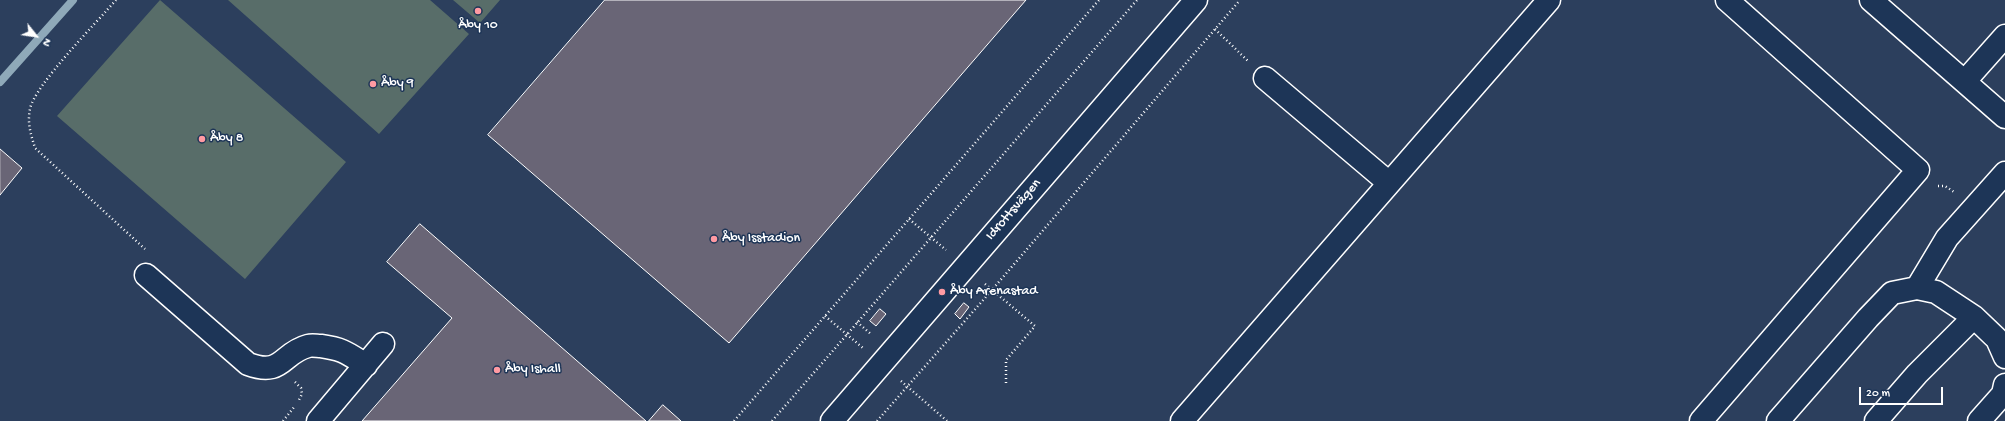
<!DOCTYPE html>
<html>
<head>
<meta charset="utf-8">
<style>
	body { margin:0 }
	#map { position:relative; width:2005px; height:421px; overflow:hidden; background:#2c3f5d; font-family:"Gochi Hand",sans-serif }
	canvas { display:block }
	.north { position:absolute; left:16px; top:16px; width:40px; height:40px; -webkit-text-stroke:3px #1d3557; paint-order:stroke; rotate:120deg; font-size:11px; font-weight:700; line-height:16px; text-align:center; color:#fff }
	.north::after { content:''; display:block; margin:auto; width:14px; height:18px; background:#fff; clip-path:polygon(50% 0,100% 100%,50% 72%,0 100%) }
	.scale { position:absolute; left:1859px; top:387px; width:84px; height:18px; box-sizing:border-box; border:2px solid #fff; border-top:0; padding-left:5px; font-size:12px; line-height:14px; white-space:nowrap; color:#fff; -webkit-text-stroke:3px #1d3557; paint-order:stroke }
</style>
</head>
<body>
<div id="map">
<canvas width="2005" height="421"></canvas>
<div class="north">N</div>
<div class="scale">20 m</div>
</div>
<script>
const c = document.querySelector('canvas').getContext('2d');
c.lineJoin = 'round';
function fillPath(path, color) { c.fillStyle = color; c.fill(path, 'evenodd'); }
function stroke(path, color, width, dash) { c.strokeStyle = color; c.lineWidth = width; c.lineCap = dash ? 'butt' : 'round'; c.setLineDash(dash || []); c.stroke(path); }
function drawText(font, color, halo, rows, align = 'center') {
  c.font = font + ' "Gochi Hand",sans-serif'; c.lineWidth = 3; c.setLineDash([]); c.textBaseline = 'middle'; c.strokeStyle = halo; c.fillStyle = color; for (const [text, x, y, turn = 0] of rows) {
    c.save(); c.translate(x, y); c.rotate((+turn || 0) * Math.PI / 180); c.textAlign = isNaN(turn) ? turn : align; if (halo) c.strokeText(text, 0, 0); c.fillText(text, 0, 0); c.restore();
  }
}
fillPath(new Path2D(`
	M160 0 346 162 245 279 57 116Z
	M228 0H430L469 34 379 134Z
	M453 0H500L480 23Z`), '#586d69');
stroke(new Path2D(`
	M0 82 73 0`), '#8fa9b9', 8);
const building = new Path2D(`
	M605 0H1026L729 343 488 135Z
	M0 149 22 168 0 195Z
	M420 224 646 421H362L452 318 387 262Z
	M964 303 969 307 960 319 955 314Z
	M880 309 886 314 876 326 870 321Z
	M663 405 681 421H649Z`);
fillPath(building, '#696576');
stroke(building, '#fff', 1);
const minor = new Path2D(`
	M1871 0 2005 117
	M1265 78 1389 183
	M1965 81 2005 36
	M146 275 248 364C283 377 281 353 308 346 312 345 317 346 321 346 343 349 347 353 366 365
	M1917 288 1947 238 2005 173
	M318 421 383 344
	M832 421 1196 0
	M1182 421 1549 0
	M1701 421 1918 170 1727 0
	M1778 421 1868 318 1892 293 1917 288 1936 292 1974 317 1997 339 2005 357
	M1876 421 1917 374 1974 317
	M1979 421 2003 394 2005 385`);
stroke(minor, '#fff', 25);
stroke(new Path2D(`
	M116 0C98 21 34 86 30 109 27 123 31 135 35 148L145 249
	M1215 29 1248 61
	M1938 186H1945L1954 192
	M909 219 946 250
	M985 284 1035 326 1006 360V386
	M825 316 863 348
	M857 322 872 335
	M901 381 947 421
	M295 382 301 388 302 394 298 402
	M283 421 295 406
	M734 421 1099 0
	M772 421 1137 0
	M877 421 992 290 1240 0`), '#fff', 2.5, [1, 3]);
stroke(minor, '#1d3557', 22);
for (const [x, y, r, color] of [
	[478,11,4,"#ff9aa2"],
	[373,84,4,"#ff9aa2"],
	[202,139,4,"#ff9aa2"],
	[714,239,4,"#ff9aa2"],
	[942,292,4,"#ff9aa2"],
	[497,370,4,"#ff9aa2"]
]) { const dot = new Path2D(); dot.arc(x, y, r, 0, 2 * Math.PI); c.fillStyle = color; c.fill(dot); stroke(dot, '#1d3557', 1.5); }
drawText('14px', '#fff', '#1d3557', [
	["Åby 10",478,26,"center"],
	["Åby 9",381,84],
	["Åby 8",210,139],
	["Åby Isstadion",722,239],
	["Åby Arenastad",950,292],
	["Åby Ishall",505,370]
], 'left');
drawText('14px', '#fff', '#1d3557', [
	["Idrottsvägen",1014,210,-49]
]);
</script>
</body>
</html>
